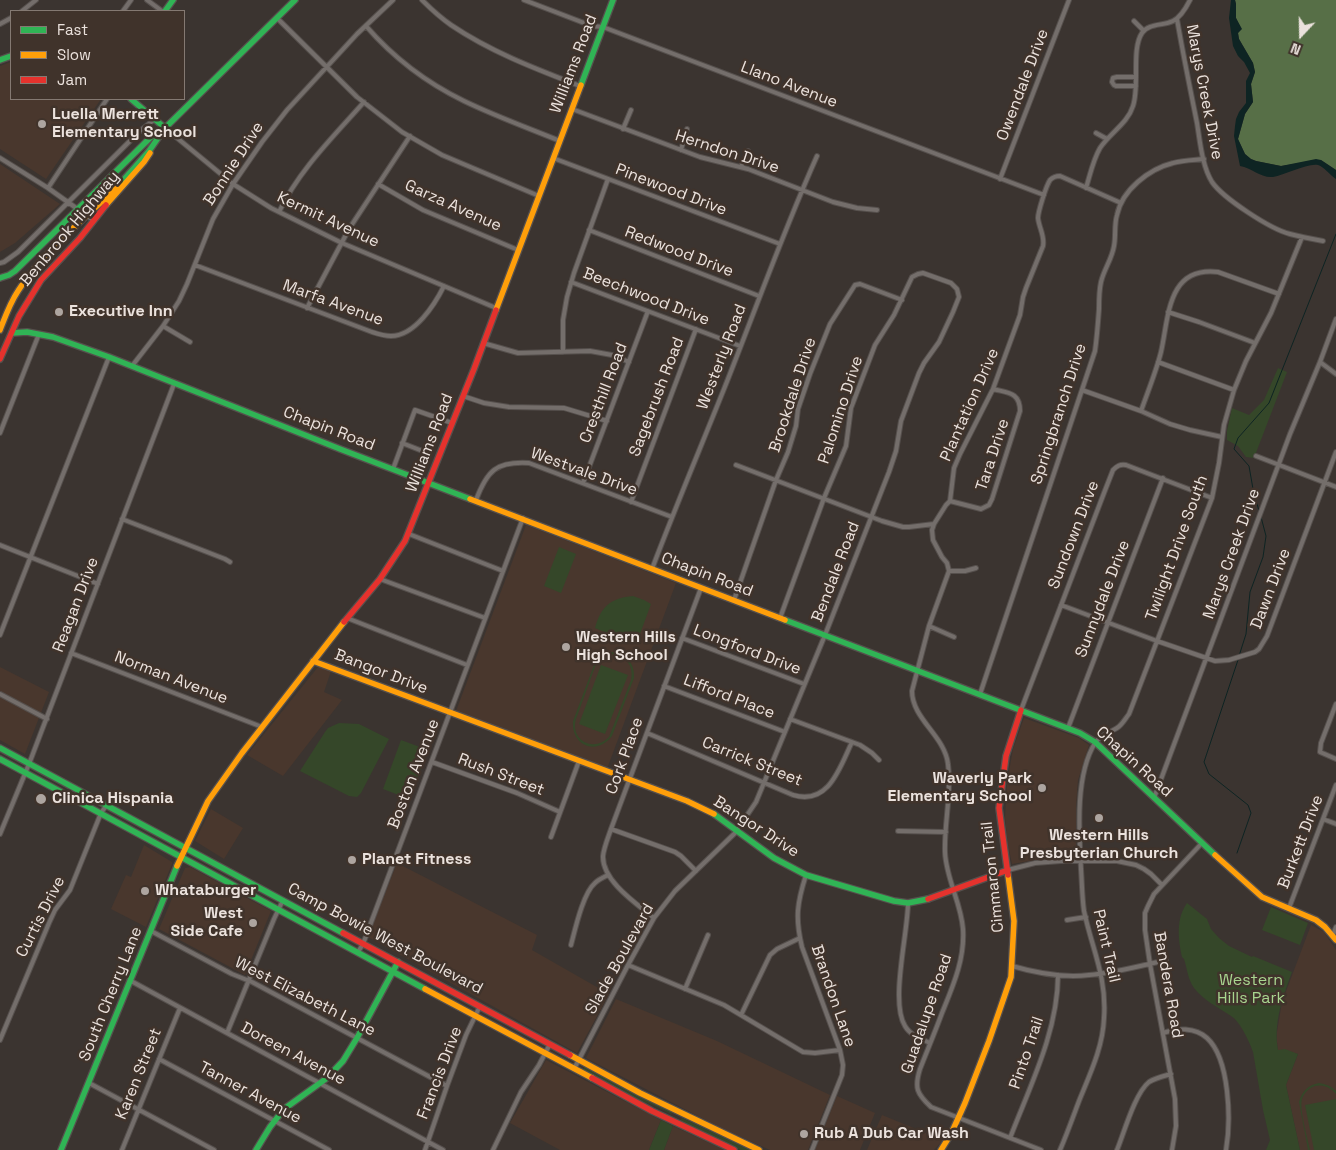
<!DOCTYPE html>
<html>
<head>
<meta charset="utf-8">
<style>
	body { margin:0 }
	#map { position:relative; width:1336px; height:1150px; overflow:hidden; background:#3b3430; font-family:"Space Grotesk",sans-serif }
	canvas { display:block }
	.legend { position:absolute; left:10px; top:10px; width:175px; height:90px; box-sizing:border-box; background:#40332b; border:1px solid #847972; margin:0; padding:6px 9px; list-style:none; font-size:15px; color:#ebe2dd }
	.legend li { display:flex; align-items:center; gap:10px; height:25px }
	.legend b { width:25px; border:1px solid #847972 }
	.north { position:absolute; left:1276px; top:10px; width:50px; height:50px; -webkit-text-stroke:4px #40332b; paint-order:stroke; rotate:201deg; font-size:14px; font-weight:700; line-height:20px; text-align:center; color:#ebe2dd }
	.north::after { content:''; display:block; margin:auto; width:18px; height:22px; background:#ebe2dd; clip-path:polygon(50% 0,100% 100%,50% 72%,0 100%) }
</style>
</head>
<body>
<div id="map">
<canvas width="1336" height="1150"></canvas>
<ul class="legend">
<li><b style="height:6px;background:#30b455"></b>Fast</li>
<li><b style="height:6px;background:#ff9f0a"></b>Slow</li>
<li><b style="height:6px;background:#e5322d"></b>Jam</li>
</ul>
<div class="north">N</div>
</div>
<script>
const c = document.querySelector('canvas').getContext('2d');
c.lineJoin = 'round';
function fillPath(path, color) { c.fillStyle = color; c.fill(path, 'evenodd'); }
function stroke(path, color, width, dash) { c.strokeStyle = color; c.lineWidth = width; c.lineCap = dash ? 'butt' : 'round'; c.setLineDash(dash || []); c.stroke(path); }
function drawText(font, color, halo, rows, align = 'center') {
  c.font = font + ' "Space Grotesk",sans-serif'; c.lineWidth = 5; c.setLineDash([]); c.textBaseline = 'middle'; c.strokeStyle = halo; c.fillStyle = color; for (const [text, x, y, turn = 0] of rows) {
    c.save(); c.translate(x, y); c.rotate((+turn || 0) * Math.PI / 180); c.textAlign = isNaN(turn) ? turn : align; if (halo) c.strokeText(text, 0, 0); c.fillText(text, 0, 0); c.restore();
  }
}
fillPath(new Path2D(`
	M11 62V99H101L46 179 0 149V66Z
	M0 164 60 204 15 243 0 252Z
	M526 525 676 583 607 769 456 711Z
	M0 667 49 692 25 754 0 740Z
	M318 667 331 671 324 692 342 700 283 776 247 755Z
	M1024 718 1079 738 1089 745 1078 780 1077 792 1076 806V857L1047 858 1012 864 1008 845 1005 818 1007 783 1013 749Z
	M211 809 243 828 224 859 195 841Z
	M144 845 172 862V864L146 927 111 909 126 875 131 877Z
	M397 863 537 935 532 950 609 994 577 1053 368 937Z
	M190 867 271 911 245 975 159 929 185 868Z
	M1311 925 1324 932 1336 950V1150H1300L1286 1085 1298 1054 1278 1050 1277 1042V1032L1282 1002Z
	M616 999 717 1041 830 1095 808 1150H770L719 1127 586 1058Z
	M546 1060 661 1120 649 1150H560L510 1123Z
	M837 1096 875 1113 860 1150H815Z
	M882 1115 943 1140 934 1150H867Z
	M673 1126 725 1150H664Z`), '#49372d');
fillPath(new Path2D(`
	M1278 368 1287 372 1254 458 1246 457 1238 446 1227 440V431L1232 408 1249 415 1264 400Z
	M559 547 576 554 561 593 544 586Z
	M633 596 644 600 651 604 640 634 636 636 635 639 632 641 629 639 625 641 595 628C601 606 611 598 633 596Z
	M611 652C626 653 635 663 634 678L612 736C597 756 571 746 573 721L597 657H599ZM614 654C627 657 634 667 631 680L609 737C593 753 570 740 576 719L596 664 602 658Z
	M601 665 628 675 605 734 579 724Z
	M339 723 359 724 389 739 361 793 357 797 349 796 300 771 325 732 328 728Z
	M401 740 428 750 409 799 383 789Z
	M1187 903 1207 919 1211 929 1219 938 1229 946 1252 957 1253 956 1292 972C1283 996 1273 1024 1278 1050L1285 1049 1298 1054 1286 1085 1300 1150H1266L1270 1140 1263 1110 1253 1052C1250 1043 1240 1021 1231 1016 1218 1007 1204 1001 1194 988 1188 980 1187 968 1184 959L1182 957C1178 939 1176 918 1187 903Z
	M1271 907 1308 923 1300 945 1262 930Z
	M584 1067 672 1113 671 1114 653 1105 636 1099 583 1070Z
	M1319 1083C1326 1084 1331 1086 1336 1091V1094C1331 1088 1324 1084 1315 1086 1309 1088 1304 1093 1302 1099 1299 1109 1308 1139 1310 1150H1308L1299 1102C1302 1091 1308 1085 1319 1083Z
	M1336 1099V1150H1314L1305 1105Z
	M682 1118 750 1150H740L680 1121Z
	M661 1120 673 1126 664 1150H649Z`), '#354729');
fillPath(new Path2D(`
	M1235 0H1336V170L1321 160 1281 166 1256 161 1251 159 1245 154 1238 139 1245 114 1253 102 1251 84 1255 72 1253 63 1239 39 1238 33 1241 29 1236 18V4Z`), '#576f47');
fillPath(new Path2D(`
	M1231 0H1235L1236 4V18L1242 29 1238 33 1239 39 1253 63 1255 72 1251 84 1253 102 1245 114 1238 139 1245 154 1251 159 1256 161 1281 166 1316 159 1321 160 1336 170V179C1331 176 1323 166 1318 165 1307 163 1285 175 1273 177 1260 178 1252 168 1240 166L1234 136 1235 126 1236 119 1239 112 1246 103V81L1250 73 1244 62 1238 56 1233 46 1229 18Z`), '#0e2423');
stroke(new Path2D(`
	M1259 511 1253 489 1249 466 1234 449 1238 438 1269 403 1336 234
	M1239 656 1246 634 1250 592 1263 557 1266 536 1261 517
	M1237 853 1251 813 1248 805 1209 774 1204 762 1238 660`), '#0e2423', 1);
const street = new Path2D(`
	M147 0 162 11
	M422 0C431 9 441 18 451 25 491 52 536 69 580 86
	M524 0 592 26 603 27 1044 195
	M22 11 36 0
	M123 11 131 0
	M277 18 357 97 402 132 442 155 539 196
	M1177 19C1183 54 1190 88 1197 123 1200 141 1202 166 1212 182 1223 198 1270 229 1290 234 1301 237 1312 239 1323 241
	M1134 21 1144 31
	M0 24 11 18
	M366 26C392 56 427 83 464 101 495 116 528 128 560 141
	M1136 86H1116L1114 85 1112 82 1113 78 1117 77H1136
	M572 109 700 157 748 169 833 202 857 208 877 210
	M165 128 233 184 271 208 342 243 496 308
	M623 129 631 110
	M1096 133 1107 139
	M681 150 687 129
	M0 158 48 188 93 220
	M553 158 780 244
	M741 167 748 151
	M1000 179 1069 0
	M378 184 423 210 518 250
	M48 188 107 99
	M1086 188C1090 175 1093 160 1100 148 1110 133 1128 123 1133 106 1140 86 1131 49 1142 33 1149 23 1163 26 1173 21 1181 17 1186 8 1190 0
	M279 212C299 170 334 136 364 102
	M589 230 759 296
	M0 263 4 262 18 252 141 130 155 119
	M195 265 372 332C378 334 385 336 391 336 415 336 435 304 444 286
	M571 282 740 346
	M307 308 349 229 410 136
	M1168 312 1199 322 1255 343
	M163 326 190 342
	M483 343 518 353 590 351 612 355 629 362
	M563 352V320L567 297 574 273 608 179
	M1158 362 1234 390
	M1320 362 1336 374
	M132 366 163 326 179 301 187 284 213 219 233 184 262 142 287 110 357 34 393 0
	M1082 390 1141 411 1170 424 1190 430 1222 437
	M463 396 484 403 509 407 564 408 607 421
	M1141 411C1148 391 1156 372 1161 352 1169 317 1167 266 1218 272L1279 294
	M0 433 39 334
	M402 443 425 452
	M1256 456 1336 487
	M736 465 882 521 903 527H909L934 524
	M393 469 415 410 452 423
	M583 483 648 311
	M476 500C487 471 496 461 529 463L672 517
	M950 501 981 509 989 505 992 499 1020 411C1020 392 1008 393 993 389
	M631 502 696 329
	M122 519 225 559 230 562
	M409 534 503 571
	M0 545 98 584
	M652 569C675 508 700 449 724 389 755 311 783 232 817 156
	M949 571H965L976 568
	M380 579 485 618
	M734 600 776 480 788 452 796 426 798 409 810 374 830 324 855 285 860 284 902 300
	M1061 605 1157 641 1215 661 1229 660 1255 652 1259 649 1267 636 1336 452
	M347 618 467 665
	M929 626 954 637
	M0 635 109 357
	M682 638 804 684
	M71 653 262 727
	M664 686 785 732
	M0 694 47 719
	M980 694 1095 351C1097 337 1098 323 1099 309 1099 300 1099 291 1101 282 1104 269 1112 259 1114 246 1116 236 1114 225 1117 215 1122 190 1149 169 1173 163 1183 160 1194 160 1204 159
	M1336 704 1321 743 1320 752 1336 759
	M1021 710 1104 493 1113 470C1117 466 1120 464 1126 465L1212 498
	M790 719 860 745 872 753 879 760
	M1068 728 1163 478
	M647 733 673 744 793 795C829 806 840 767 852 742
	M432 762 517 793 560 812
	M1154 798 1290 434 1320 362 1336 319
	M1323 819 1336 824
	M611 829 675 852 681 856 696 871
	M898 831 946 832
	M0 834 29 764 174 384
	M551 837 579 761
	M1008 870 1035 863 1061 861H1117L1136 865 1144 869 1151 874 1162 885
	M806 875C797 903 795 918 802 947L840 1050 843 1065 842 1075 812 1150
	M908 903C908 933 890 1002 905 1026 910 1035 921 1039 930 1043
	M1289 908 1336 785
	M654 918C637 904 602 881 603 856 604 847 608 838 611 829L701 588
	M1067 920 1086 917
	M151 931 232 974 252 982 447 1086
	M1333 935 1336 927
	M571 945C575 930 583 893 595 883 599 879 604 877 608 875
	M358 952 363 944 523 518
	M628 965 724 1005 803 1052 815 1053 840 1050
	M1012 966C1036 973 1064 978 1089 975 1115 973 1140 966 1166 960
	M131 981 443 1150
	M685 989 708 935
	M741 1015 770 955 777 949 800 938
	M227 1033 274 919 283 900
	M1163 1033C1177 1028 1195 1027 1207 1038 1230 1059 1231 1121 1226 1150
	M0 1040 49 923 55 910 70 890 101 813 106 806
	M159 1059 329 1150
	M574 1069 628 965 654 918 675 891 735 833 756 802 825 635 889 472 896 451 901 421 919 373 924 363 939 342 953 312 959 297 957 289 951 283 923 273 918 274 912 277 894 315 875 345 851 408 846 446 824 498 780 618
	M89 1083 214 1150
	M1010 1138C1030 1086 1058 1031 1058 975
	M122 1150 180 1008
	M425 1150 447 1086 466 1035 480 1006
	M493 1150 521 1092 539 1065 550 1044
	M1041 1150 931 1107C917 1094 914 1088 920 1069 927 1051 935 1032 942 1013 953 986 965 959 963 929 961 902 946 879 945 852 944 823 952 793 948 764 945 736 912 719 912 691L929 626 949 571 947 563 942 557 933 540 932 530 934 524 946 505 950 501 954 468 960 454 993 389 1020 315 1023 297 1026 288 1043 246C1045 236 1039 228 1038 218 1038 212 1046 186 1050 180 1053 177 1056 176 1060 176L1121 203
	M1060 1150C1067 1134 1073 1117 1079 1101 1090 1074 1103 1047 1104 1018 1107 977 1092 949 1084 911 1082 897 1082 883 1081 869 1079 832 1075 775 1095 743 1100 735 1109 733 1117 728 1122 725 1125 719 1129 714L1212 498 1219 463 1224 425 1234 390 1246 361 1271 313 1302 237
	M1117 1150C1124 1133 1135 1093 1149 1082 1155 1078 1164 1076 1171 1074
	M1172 1150 1176 1126 1175 1099 1150 964 1145 930V913L1148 906 1154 894 1202 843`);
const fast = new Path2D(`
	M165 11 173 0
	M0 60 11 56
	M581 85 613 0
	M131 99 165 128
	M119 185 149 151 165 128 295 0
	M0 278 9 275 15 271 155 133 164 129
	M12 333 27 332 53 337 109 357 340 449 470 499
	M785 620 1080 733 1095 742 1215 855
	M0 748 343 933
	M0 759 425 989
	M714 814 774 858 806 875 894 901 908 903 928 899
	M61 1150 177 866
	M256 1150 270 1127 284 1109 327 1078 343 1061 357 1038 398 962`);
const slow = new Path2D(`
	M106 205 144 162 150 153
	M496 310 581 85
	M0 330C5 317 10 303 18 291 44 250 85 219 119 185
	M470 499 785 620
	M313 661 687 801 714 814
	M1215 855 1262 897 1316 920 1325 927 1336 940
	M177 866 208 801 242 753 344 622
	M425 989 592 1078
	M570 1055 640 1093 759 1150
	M941 1150 951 1134 965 1103 989 1041 1011 977 1014 921 1008 875`);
const jam = new Path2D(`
	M0 359 19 316 41 280 80 238 106 205
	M344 622 380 579 405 541 474 369 496 310
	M1008 875 999 808 1006 756 1021 710
	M928 899 1008 870
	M343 933 570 1055
	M592 1078 652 1111 734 1150`);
stroke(street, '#56504d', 6);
stroke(fast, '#56504d', 8);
stroke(slow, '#56504d', 8);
stroke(jam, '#56504d', 8);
stroke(street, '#746e6b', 4);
stroke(fast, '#30b455', 5.5);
stroke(slow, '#ff9f0a', 5.5);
stroke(jam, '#e5322d', 5.5);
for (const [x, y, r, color] of [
	[42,124,5,"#ada5a0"],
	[59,312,5,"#ada5a0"],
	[566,647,5,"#ada5a0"],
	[1042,788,5,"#ada5a0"],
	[41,799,6,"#ada5a0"],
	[1099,818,5,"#ada5a0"],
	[352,860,5,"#ada5a0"],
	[145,891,5,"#ada5a0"],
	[253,923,5,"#ada5a0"],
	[804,1134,5,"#ada5a0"]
]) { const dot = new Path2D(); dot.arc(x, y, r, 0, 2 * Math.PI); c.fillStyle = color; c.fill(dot); stroke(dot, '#40332b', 2); }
drawText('16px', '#ebe2dd', '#40332b', [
	["Williams Road",574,64,-69],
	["Llano Avenue",789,85,21],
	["Owendale Drive",1023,85,-69],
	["Marys Creek Drive",1204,92,79],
	["Herndon Drive",727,152,18],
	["Bonnie Drive",234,164,-57],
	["Pinewood Drive",671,190,21],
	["Garza Avenue",453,206,24],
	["Kermit Avenue",328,220,25],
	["Benbrook Highway",70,229,-50],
	["Redwood Drive",679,252,21],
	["Beechwood Drive",646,297,21],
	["Marfa Avenue",333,303,20],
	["Westerly Road",722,357,-69],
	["Cresthill Road",604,393,-69],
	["Brookdale Drive",793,395,-72],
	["Sagebrush Road",657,397,-69],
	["Plantation Drive",970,405,-66],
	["Palomino Drive",841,410,-72],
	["Springbranch Drive",1059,414,-72],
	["Chapin Road",329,429,21],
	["Williams Road",430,443,-69],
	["Tara Drive",993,455,-72],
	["Westvale Drive",584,472,20],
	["Sundown Drive",1074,535,-69],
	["Twilight Drive South",1177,548,-70],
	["Marys Creek Drive",1232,554,-70],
	["Bendale Road",836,572,-69],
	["Chapin Road",707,575,21],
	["Dawn Drive",1271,589,-69],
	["Sunnydale Drive",1103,599,-69],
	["Reagan Drive",76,605,-69],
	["Longford Drive",747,650,21],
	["Bangor Drive",381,672,21],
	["Norman Avenue",171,678,21],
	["Lifford Place",729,697,21],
	["Cork Place",625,756,-70],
	["Carrick Street",752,762,22],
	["Chapin Road",1134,762,42],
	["Boston Avenue",414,774,-69],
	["Rush Street",501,775,21],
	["Bangor Drive",756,827,33],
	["Burkett Drive",1301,842,-69],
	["Cimmaron Trail",993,877,-96],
	["Curtis Drive",41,917,-63],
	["Camp Bowie West Boulevard",385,939,28],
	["Paint Trail",1106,946,77],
	["Slade Boulevard",620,959,-61],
	["Bandera Road",1168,985,80],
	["South Cherry Lane",111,994,-68],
	["Brandon Lane",833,996,71],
	["West Elizabeth Lane",305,997,27],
	["Guadalupe Road",927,1014,-71],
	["Pinto Trail",1027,1053,-71],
	["Doreen Avenue",293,1054,28],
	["Francis Drive",440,1073,-69],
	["Karen Street",139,1074,-68],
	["Tanner Avenue",250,1093,28]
]);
drawText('bold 16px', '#ebe2dd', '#40332b', [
	["Luella Merrett",52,115],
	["Elementary School",52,133],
	["Executive Inn",69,312],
	["Western Hills",576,638],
	["High School",576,656],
	["Waverly Park",1032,779,"right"],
	["Elementary School",1032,797,"right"],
	["Clinica Hispania",52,799],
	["Western Hills",1099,836,"center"],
	["Presbyterian Church",1099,854,"center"],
	["Planet Fitness",362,860],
	["Whataburger",155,891],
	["West",243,914,"right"],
	["Side Cafe",243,932,"right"],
	["Rub A Dub Car Wash",814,1134]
], 'left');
drawText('16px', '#a8d58f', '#40332b', [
	["Western",1251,981],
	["Hills Park",1251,999]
]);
</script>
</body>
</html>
